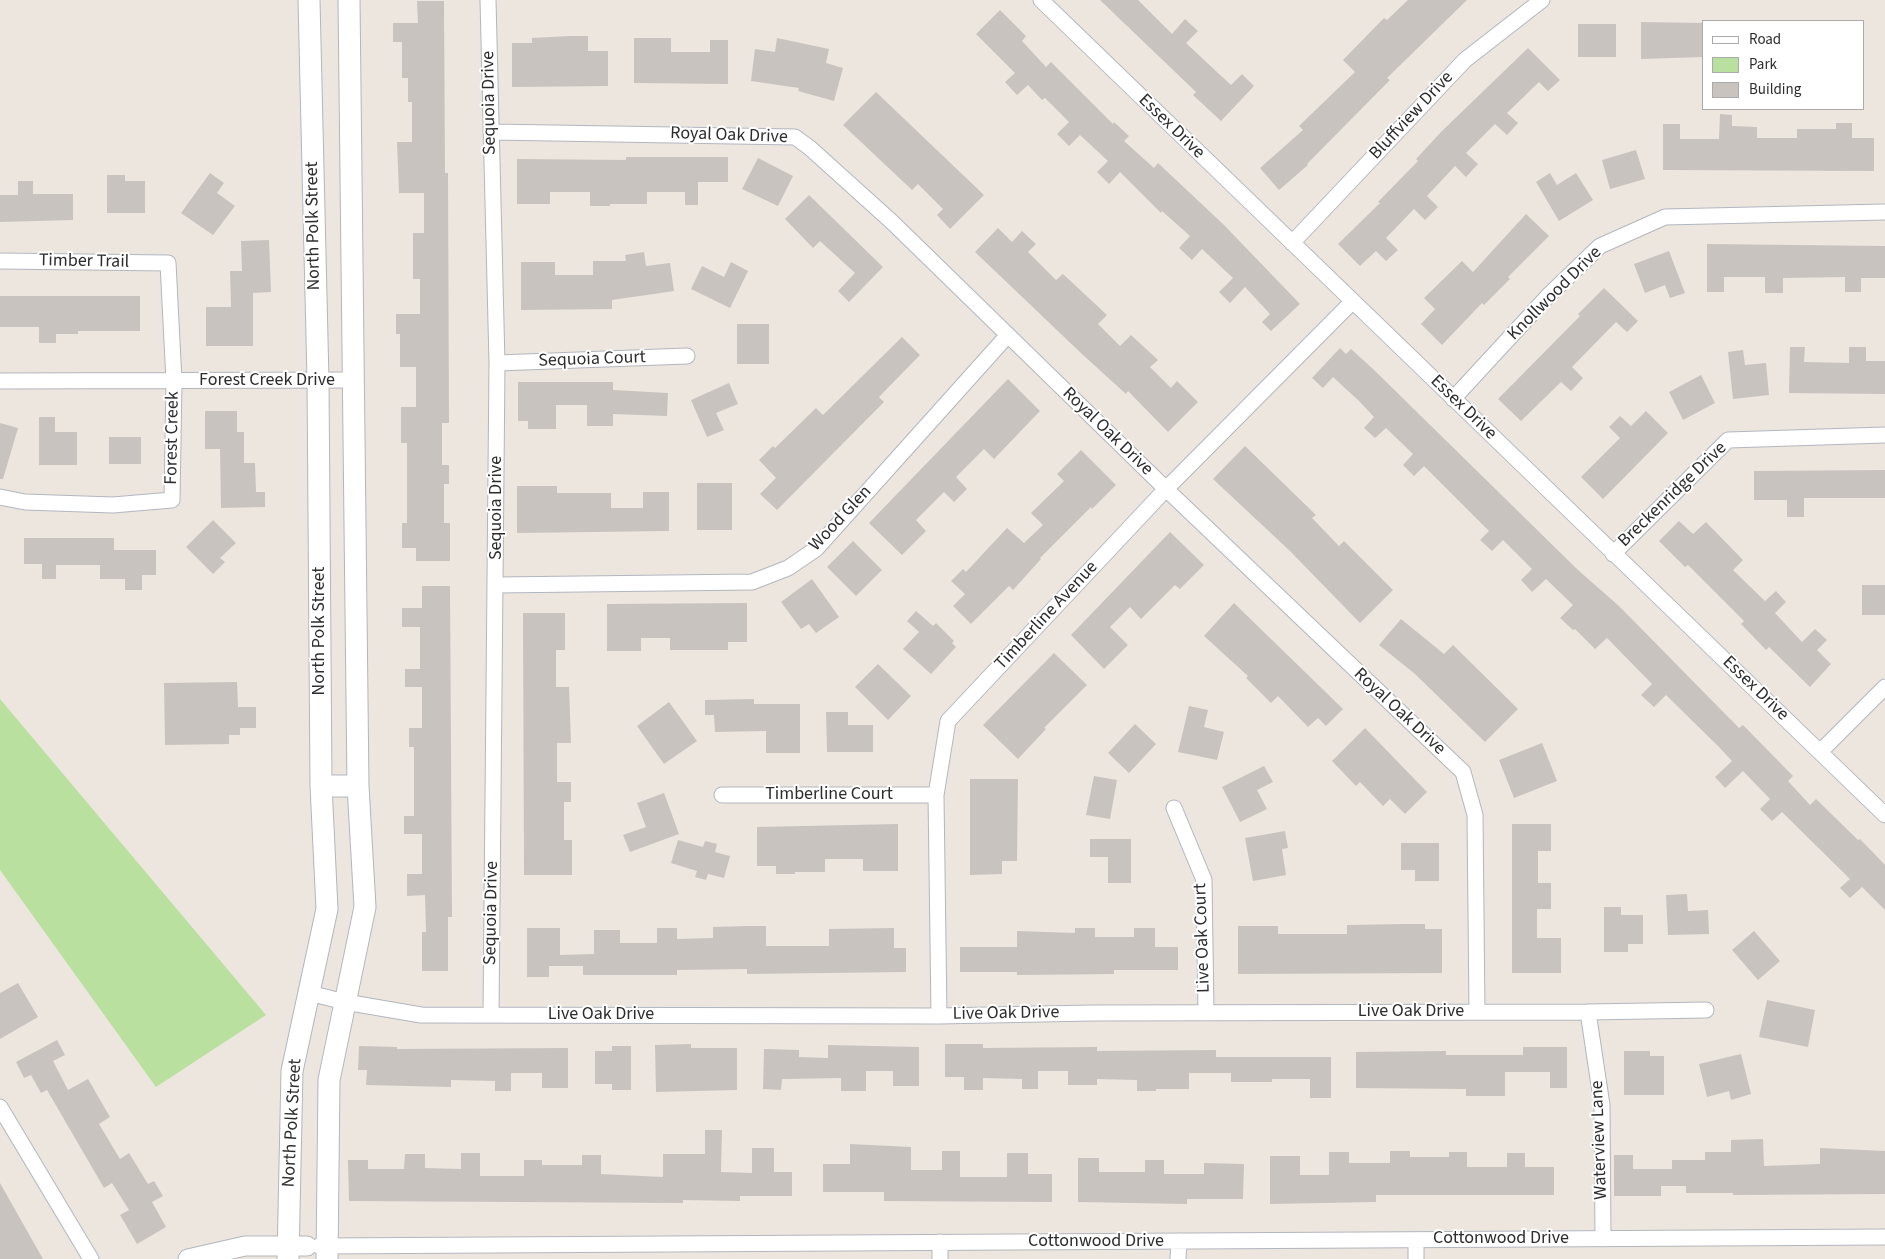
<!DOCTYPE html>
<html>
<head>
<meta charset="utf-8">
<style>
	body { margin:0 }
	#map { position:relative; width:1885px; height:1259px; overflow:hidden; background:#ede6df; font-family:"Source Sans 3",sans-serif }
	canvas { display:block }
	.legend { position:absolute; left:1702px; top:20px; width:162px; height:90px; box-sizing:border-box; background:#fff; border:1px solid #ababab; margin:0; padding:6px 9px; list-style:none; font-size:15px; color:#2c2c2c }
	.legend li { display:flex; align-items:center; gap:10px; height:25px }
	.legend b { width:25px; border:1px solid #ababab }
</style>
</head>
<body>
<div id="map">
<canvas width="1885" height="1259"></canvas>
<ul class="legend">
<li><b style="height:6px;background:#fff"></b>Road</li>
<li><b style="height:14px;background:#b9e09e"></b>Park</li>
<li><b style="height:14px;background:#c8c3be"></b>Building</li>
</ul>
</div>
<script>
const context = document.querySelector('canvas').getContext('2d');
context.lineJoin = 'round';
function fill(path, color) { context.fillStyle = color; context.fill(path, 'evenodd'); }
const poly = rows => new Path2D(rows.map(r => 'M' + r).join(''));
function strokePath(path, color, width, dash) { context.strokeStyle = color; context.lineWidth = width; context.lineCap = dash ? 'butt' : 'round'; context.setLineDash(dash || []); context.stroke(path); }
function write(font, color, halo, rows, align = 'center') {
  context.font = font + ' "Source Sans 3",sans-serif'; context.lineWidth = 4; context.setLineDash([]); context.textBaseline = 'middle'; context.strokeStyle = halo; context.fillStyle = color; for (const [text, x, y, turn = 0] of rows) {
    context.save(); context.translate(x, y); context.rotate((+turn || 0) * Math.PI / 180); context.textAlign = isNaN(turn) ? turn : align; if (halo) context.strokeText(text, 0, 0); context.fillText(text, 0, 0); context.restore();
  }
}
const green = poly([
	[0,699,266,1015,156,1087,0,870]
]);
const building = poly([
	[1100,0,1138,0,1172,34,1185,19,1198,31,1186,43,1203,59,1231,85,1242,74,1254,86,1221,121,1193,95,1196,92],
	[1408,0,1467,0,1387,78,1390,80,1307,164,1308,165,1279,190,1260,168,1303,130,1299,126,1355,72,1343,60,1384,18,1387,20],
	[417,1,444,1,445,173,448,173,449,423,442,423,442,465,449,465,449,484,444,484,444,523,450,523,450,561,416,561,416,548,402,548,402,523,407,523,407,443,401,443,401,407,416,407,416,367,400,367,400,334,396,334,396,314,420,314,420,279,413,279,413,233,424,233,424,193,399,193,397,142,412,142,412,102,408,102,408,78,402,78,402,42,393,42,393,23,418,23],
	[1000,10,1026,36,1022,41,1046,67,1051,62,1113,124,1114,122,1129,136,1124,141,1154,168,1158,163,1224,225,1300,304,1271,331,1262,322,1270,314,1245,287,1230,303,1219,292,1233,278,1202,249,1192,260,1179,248,1190,236,1162,211,1161,213,1120,172,1109,184,1097,172,1108,161,1080,135,1069,146,1057,134,1069,122,1045,98,1042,100,1028,85,1017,95,1005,82,1015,73,976,34],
	[1641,22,1704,23,1704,57,1641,59],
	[1578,24,1616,24,1616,57,1578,57],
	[569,36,588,36,588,51,608,51,608,86,512,87,512,43,532,43,532,38],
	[634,38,671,38,671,52,710,52,710,40,728,40,728,84,634,83],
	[777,38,829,49,826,63,843,68,834,101,798,91,799,88,751,81,755,49,775,52],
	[1528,48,1560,80,1548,91,1539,82,1507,113,1518,123,1507,135,1495,124,1466,153,1478,164,1466,177,1455,166,1427,196,1438,207,1425,220,1414,209,1386,238,1398,250,1386,261,1376,251,1360,266,1338,244,1380,203,1378,202,1418,161,1416,159,1442,131],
	[876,92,984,195,950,229,937,215,943,209,918,184,912,190,843,125],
	[1720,114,1732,115,1732,126,1757,127,1757,138,1797,138,1797,129,1836,129,1836,123,1852,123,1852,138,1874,138,1874,171,1663,170,1663,124,1680,124,1680,139,1719,139],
	[1636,150,1645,179,1610,189,1602,160],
	[626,157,728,157,728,182,698,182,698,205,685,205,685,192,647,192,647,204,610,204,610,206,590,206,590,192,550,192,550,204,517,204,517,159,626,160],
	[758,158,793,176,778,206,742,189],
	[210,173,224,183,217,193,235,206,213,235,181,213],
	[1550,173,1557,185,1576,173,1593,200,1559,221,1536,182],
	[107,175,125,175,125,181,145,181,145,213,107,213],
	[18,181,33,181,33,194,73,194,73,220,0,222,0,195,18,195],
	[809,195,883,267,849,302,838,291,855,273,820,241,813,248,785,219],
	[1526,214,1549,236,1508,277,1510,279,1484,305,1482,303,1442,345,1421,324,1435,309,1424,298,1462,261,1473,272],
	[998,228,1012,242,1022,231,1036,244,1028,252,1056,280,1063,274,1107,315,1098,324,1120,346,1131,335,1158,360,1150,367,1171,388,1177,381,1198,402,1168,432,1128,391,1126,394,1083,355,975,252],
	[269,240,271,292,253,293,253,346,206,346,206,307,231,307,230,271,242,271,241,241],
	[1707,244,1885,246,1885,278,1861,278,1861,292,1845,292,1845,277,1783,278,1783,293,1765,293,1765,277,1724,277,1724,292,1707,292],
	[1669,251,1685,293,1670,298,1665,285,1645,293,1634,264],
	[644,252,646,266,670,263,674,291,612,300,612,309,521,310,521,262,555,262,555,275,593,275,593,261,626,261,625,255],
	[731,262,748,271,730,308,691,289,702,266,724,277],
	[1604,288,1638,321,1627,332,1616,322,1572,367,1583,378,1571,391,1561,382,1521,421,1498,399,1580,316,1578,314],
	[0,296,140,296,140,331,78,331,78,334,56,334,56,343,39,343,39,327,0,327],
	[737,324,769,324,769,364,737,364],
	[902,337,920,355,879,397,884,402,777,510,760,494,776,478,759,460,773,446,775,448,816,408,823,415],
	[1790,347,1805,347,1804,362,1849,363,1849,347,1866,347,1866,361,1885,361,1885,394,1789,393],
	[1340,348,1346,354,1351,349,1372,368,1578,570,1619,606,1739,728,1743,725,1793,776,1788,781,1810,805,1816,799,1858,840,1860,839,1885,865,1885,910,1862,887,1850,898,1840,888,1850,879,1782,812,1772,821,1760,809,1770,799,1743,771,1725,788,1715,777,1732,761,1719,747,1666,695,1654,707,1641,695,1652,684,1607,638,1595,649,1575,629,1573,630,1560,618,1573,605,1546,579,1532,592,1521,580,1532,569,1503,540,1492,551,1480,540,1489,531,1424,466,1414,476,1403,465,1413,454,1386,428,1375,438,1364,428,1374,417,1359,401,1333,377,1323,388,1312,378],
	[1743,350,1745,365,1766,363,1769,395,1733,399,1728,352],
	[1701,375,1715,403,1683,420,1669,392],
	[1008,379,1040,411,994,459,984,449,956,477,967,489,954,502,944,492,916,520,926,531,902,555,869,523],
	[518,382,613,382,613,390,668,393,667,416,613,414,613,426,587,426,587,405,556,405,556,429,528,429,528,421,518,421],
	[729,383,738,404,716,413,724,430,707,437,691,400],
	[205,411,237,411,237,432,244,432,244,463,255,463,256,492,265,492,265,507,221,508,220,449,205,449],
	[1646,411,1668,433,1603,499,1581,477,1620,438,1609,427,1620,416,1631,426],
	[39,417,55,417,55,432,77,432,77,465,39,465],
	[0,423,18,428,3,479,0,479],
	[109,437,141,437,141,464,109,464],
	[1245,446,1316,515,1312,518,1339,546,1344,541,1393,590,1360,623,1290,551,1213,479],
	[1081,450,1116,485,1092,509,1091,507,1040,558,1041,559,1013,590,1009,586,971,624,953,606,965,594,951,581,963,569,966,572,1007,528,1024,543,1043,525,1031,513,1064,481,1057,474],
	[1885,470,1885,498,1804,498,1804,517,1787,517,1787,500,1754,500,1754,471],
	[697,483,732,483,732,530,697,530],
	[517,486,557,486,557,493,611,493,611,508,643,508,643,492,669,492,669,531,517,533],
	[213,520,236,543,220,558,225,562,213,574,186,547],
	[1679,521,1693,534,1706,522,1743,560,1733,570,1765,601,1776,591,1786,602,1775,613,1802,642,1815,629,1827,640,1817,650,1831,664,1810,687,1769,647,1766,650,1741,624,1744,621,1688,565,1685,567,1659,541],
	[1170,532,1204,565,1180,589,1175,585,1141,619,1130,607,1110,627,1128,645,1104,669,1071,635],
	[24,538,114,538,114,550,156,550,156,575,142,575,142,590,125,590,125,579,100,579,100,565,56,565,56,579,42,579,42,564,24,564],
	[853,541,882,570,856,596,827,567],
	[812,579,839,617,816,633,809,624,801,629,781,602],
	[1862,585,1885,585,1885,615,1862,615],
	[422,586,450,586,452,917,448,917,448,971,422,971,422,932,426,932,425,895,407,896,407,874,422,874,422,834,404,834,404,816,414,816,414,747,409,747,409,728,422,728,422,687,405,687,405,669,420,669,420,627,402,627,402,608,422,608],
	[747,603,747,642,728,642,728,650,670,650,670,638,641,638,641,651,607,651,607,604],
	[1234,603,1343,709,1326,726,1318,718,1308,727,1278,696,1271,703,1246,678,1248,676,1204,636],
	[916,611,933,626,936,623,954,641,952,643,956,647,931,674,903,649,919,632,907,621],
	[523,613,565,613,565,650,556,650,556,687,569,687,571,743,557,743,557,782,571,782,571,802,564,802,564,840,572,840,572,875,524,875],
	[1401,619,1444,654,1453,645,1518,709,1485,742,1415,674,1379,645],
	[1054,653,1087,685,1044,728,1046,729,1018,759,983,725],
	[878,664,911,696,888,720,855,687],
	[237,682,238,707,256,707,256,728,240,728,240,735,229,735,229,744,165,745,164,683],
	[754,699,754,704,800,704,800,753,766,753,766,731,715,732,714,715,705,715,705,700],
	[669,702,697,741,664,764,637,726],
	[1189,706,1208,710,1204,727,1224,732,1217,760,1178,752],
	[826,712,848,712,848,725,873,725,873,752,827,752],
	[1135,724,1156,744,1129,773,1108,753],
	[1365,728,1427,792,1405,814,1390,799,1383,806,1360,782,1356,786,1332,761],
	[1542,743,1557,781,1514,798,1499,760],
	[1264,766,1273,782,1257,790,1267,809,1240,822,1222,787],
	[1094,776,1117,780,1110,819,1086,815],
	[970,779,1018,779,1017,861,1002,861,1002,874,970,875],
	[664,793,679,834,630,852,623,835,646,827,637,803],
	[898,824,898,871,863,871,863,859,825,859,825,872,795,872,795,874,776,874,776,866,757,866,757,827],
	[1512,824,1551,824,1551,851,1538,851,1538,883,1551,883,1551,909,1537,909,1537,938,1561,938,1561,973,1512,973],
	[1285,831,1288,848,1282,849,1286,875,1253,881,1245,838],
	[1090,839,1131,839,1131,883,1108,883,1108,857,1090,857],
	[678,840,703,847,705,841,717,844,715,852,730,856,724,878,708,874,706,880,695,877,697,871,671,863],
	[1401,843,1439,843,1439,881,1415,881,1415,870,1401,870],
	[1687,894,1688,911,1708,910,1709,934,1668,935,1666,895],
	[1604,907,1621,907,1621,915,1643,915,1643,944,1628,944,1628,952,1604,952],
	[1405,924,1425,924,1425,929,1442,929,1442,973,1238,974,1238,926,1278,926,1278,934,1347,934,1347,925],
	[747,926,766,926,766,946,829,946,829,929,894,928,894,948,906,948,906,972,747,974,747,969,677,970,677,975,583,975,583,966,549,966,549,977,527,977,527,928,560,928,560,955,594,954,594,930,620,930,620,943,657,943,657,928,677,928,677,939,713,938,713,927],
	[1075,928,1095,928,1095,937,1134,937,1134,928,1155,928,1155,947,1178,947,1178,970,1114,970,1114,974,1017,975,1017,972,960,972,960,947,1017,947,1017,931,1075,933],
	[1754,931,1780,961,1758,980,1732,950],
	[18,983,38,1017,0,1039,0,993],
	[1767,1000,1815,1010,1808,1047,1759,1037],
	[57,1040,65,1055,53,1061,68,1090,88,1079,110,1117,99,1124,120,1159,129,1153,148,1184,154,1181,163,1196,152,1202,166,1227,137,1244,120,1215,129,1210,112,1183,104,1188,47,1090,41,1093,31,1075,24,1078,16,1062],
	[691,1044,691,1048,737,1048,737,1090,656,1092,655,1045],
	[945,1044,983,1044,983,1048,1097,1047,1097,1051,1216,1050,1216,1057,1331,1057,1331,1098,1310,1098,1310,1079,1272,1079,1272,1082,1231,1082,1231,1073,1189,1073,1189,1089,1156,1089,1156,1091,1137,1091,1137,1080,1097,1079,1097,1085,1068,1085,1068,1071,1038,1071,1038,1089,1022,1089,1022,1079,983,1078,983,1090,964,1090,964,1077,945,1077],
	[828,1045,919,1047,919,1086,893,1086,893,1071,866,1071,866,1091,841,1091,841,1078,782,1079,781,1090,763,1089,764,1049,799,1050,799,1057,828,1058],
	[359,1046,397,1047,397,1049,568,1048,568,1088,542,1088,542,1073,511,1073,511,1091,495,1091,495,1081,451,1080,451,1087,366,1085,367,1070,358,1070],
	[612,1046,631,1046,631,1090,612,1090,612,1084,595,1084,595,1051,612,1051],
	[1523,1047,1567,1047,1567,1088,1550,1088,1550,1072,1505,1072,1505,1096,1466,1096,1466,1089,1356,1088,1356,1052,1446,1051,1446,1055,1523,1055],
	[1624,1051,1650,1051,1650,1056,1664,1056,1664,1095,1624,1095],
	[1741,1054,1751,1094,1731,1100,1729,1091,1707,1097,1699,1064],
	[705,1130,722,1130,721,1172,752,1173,752,1148,774,1148,774,1172,792,1172,792,1196,740,1196,740,1201,683,1200,683,1203,349,1201,348,1160,368,1160,368,1169,404,1169,405,1154,425,1154,425,1168,461,1169,461,1153,480,1153,480,1176,524,1176,524,1160,542,1160,542,1165,582,1165,582,1155,601,1155,601,1174,663,1177,663,1154,705,1154],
	[1763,1139,1764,1166,1820,1164,1820,1148,1885,1151,1885,1194,1733,1195,1733,1193,1686,1193,1686,1186,1661,1186,1661,1196,1614,1196,1614,1155,1633,1155,1633,1169,1672,1169,1672,1160,1705,1160,1705,1152,1731,1152,1731,1140],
	[850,1144,911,1147,911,1170,942,1170,942,1151,960,1151,960,1177,1007,1177,1007,1153,1028,1153,1028,1174,1052,1174,1052,1202,884,1201,884,1192,823,1192,823,1164,850,1164],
	[1390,1151,1410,1151,1410,1157,1449,1157,1449,1152,1467,1152,1467,1167,1507,1167,1507,1153,1525,1153,1525,1167,1554,1167,1554,1195,1376,1195,1376,1202,1270,1204,1270,1156,1300,1156,1300,1175,1329,1175,1329,1152,1349,1152,1349,1163,1390,1163],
	[1078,1158,1099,1158,1099,1172,1145,1172,1145,1160,1164,1160,1164,1174,1204,1174,1204,1163,1244,1164,1243,1199,1187,1199,1187,1204,1078,1202],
	[0,1183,43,1259,0,1259]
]);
const minor = poly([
	[488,0,497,363,491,1015],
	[1041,0,1885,815],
	[491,132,795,137,810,148,892,222,1166,489,1463,772,1475,815,1477,1012],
	[1292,243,1465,60,1542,0],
	[0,261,168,263,174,381,172,500,113,505,25,502,0,497],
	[497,363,687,356],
	[0,381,355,380],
	[1453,399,1548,296,1600,246,1665,217,1885,212],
	[1613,554,1728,440,1885,435],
	[496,585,752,582,788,568,816,549,1007,336],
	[1820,752,1885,687],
	[722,795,936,795],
	[1174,808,1204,880,1206,1013],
	[309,993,345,1002,421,1015,939,1016,1093,1013,1588,1012,1706,1010],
	[1588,1012,1602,1105,1603,1239],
	[939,1016,936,795,948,721,1166,489,1353,301],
	[0,1107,91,1259],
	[940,1242,940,1259],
	[319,1246,1885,1237],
	[1178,1259,1179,1241],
	[1416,1259,1416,1240]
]);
const tertiary = poly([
	[188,1259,245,1246,307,1246]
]);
const secondary = poly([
	[321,786,358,786],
	[288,1259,292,1071,327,909,321,786,318,380,309,0],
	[327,1259,329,1080,365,907,358,786,349,0]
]);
const streetNames = [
	["Sequoia Drive",490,103,-91],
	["Bluffview Drive",1412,116,-47],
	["Essex Drive",1171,127,44],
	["Royal Oak Drive",729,136,2],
	["North Polk Street",314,226,-91],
	["Timber Trail",84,262,1],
	["Knollwood Drive",1555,294,-45],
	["Sequoia Court",592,360,-2],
	["Forest Creek Drive",267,381],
	["Essex Drive",1463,408,44],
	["Royal Oak Drive",1107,432,44],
	["Forest Creek",173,438,-89],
	["Breckenridge Drive",1673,495,-44],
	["Sequoia Drive",497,508,-90],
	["Wood Glen",841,519,-47],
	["Timberline Avenue",1047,616,-47],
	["North Polk Street",320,631,-90],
	["Essex Drive",1755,689,44],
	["Royal Oak Drive",1399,712,43],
	["Timberline Court",829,795],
	["Sequoia Drive",492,913,-89],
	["Live Oak Court",1203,938,-92],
	["Live Oak Drive",1411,1012],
	["Live Oak Drive",1006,1014,-1],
	["Live Oak Drive",601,1015],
	["North Polk Street",293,1123,-87],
	["Waterview Lane",1600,1140,-92],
	["Cottonwood Drive",1501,1239],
	["Cottonwood Drive",1096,1242]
];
fill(green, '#b9e09e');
fill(building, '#c8c3be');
strokePath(minor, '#b2b6be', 17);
strokePath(tertiary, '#b2b6be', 21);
strokePath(secondary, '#b2b6be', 23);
strokePath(minor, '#fff', 15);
strokePath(tertiary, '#fff', 19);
strokePath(secondary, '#fff', 21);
write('18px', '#2c2c2c', '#fff', streetNames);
</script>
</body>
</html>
